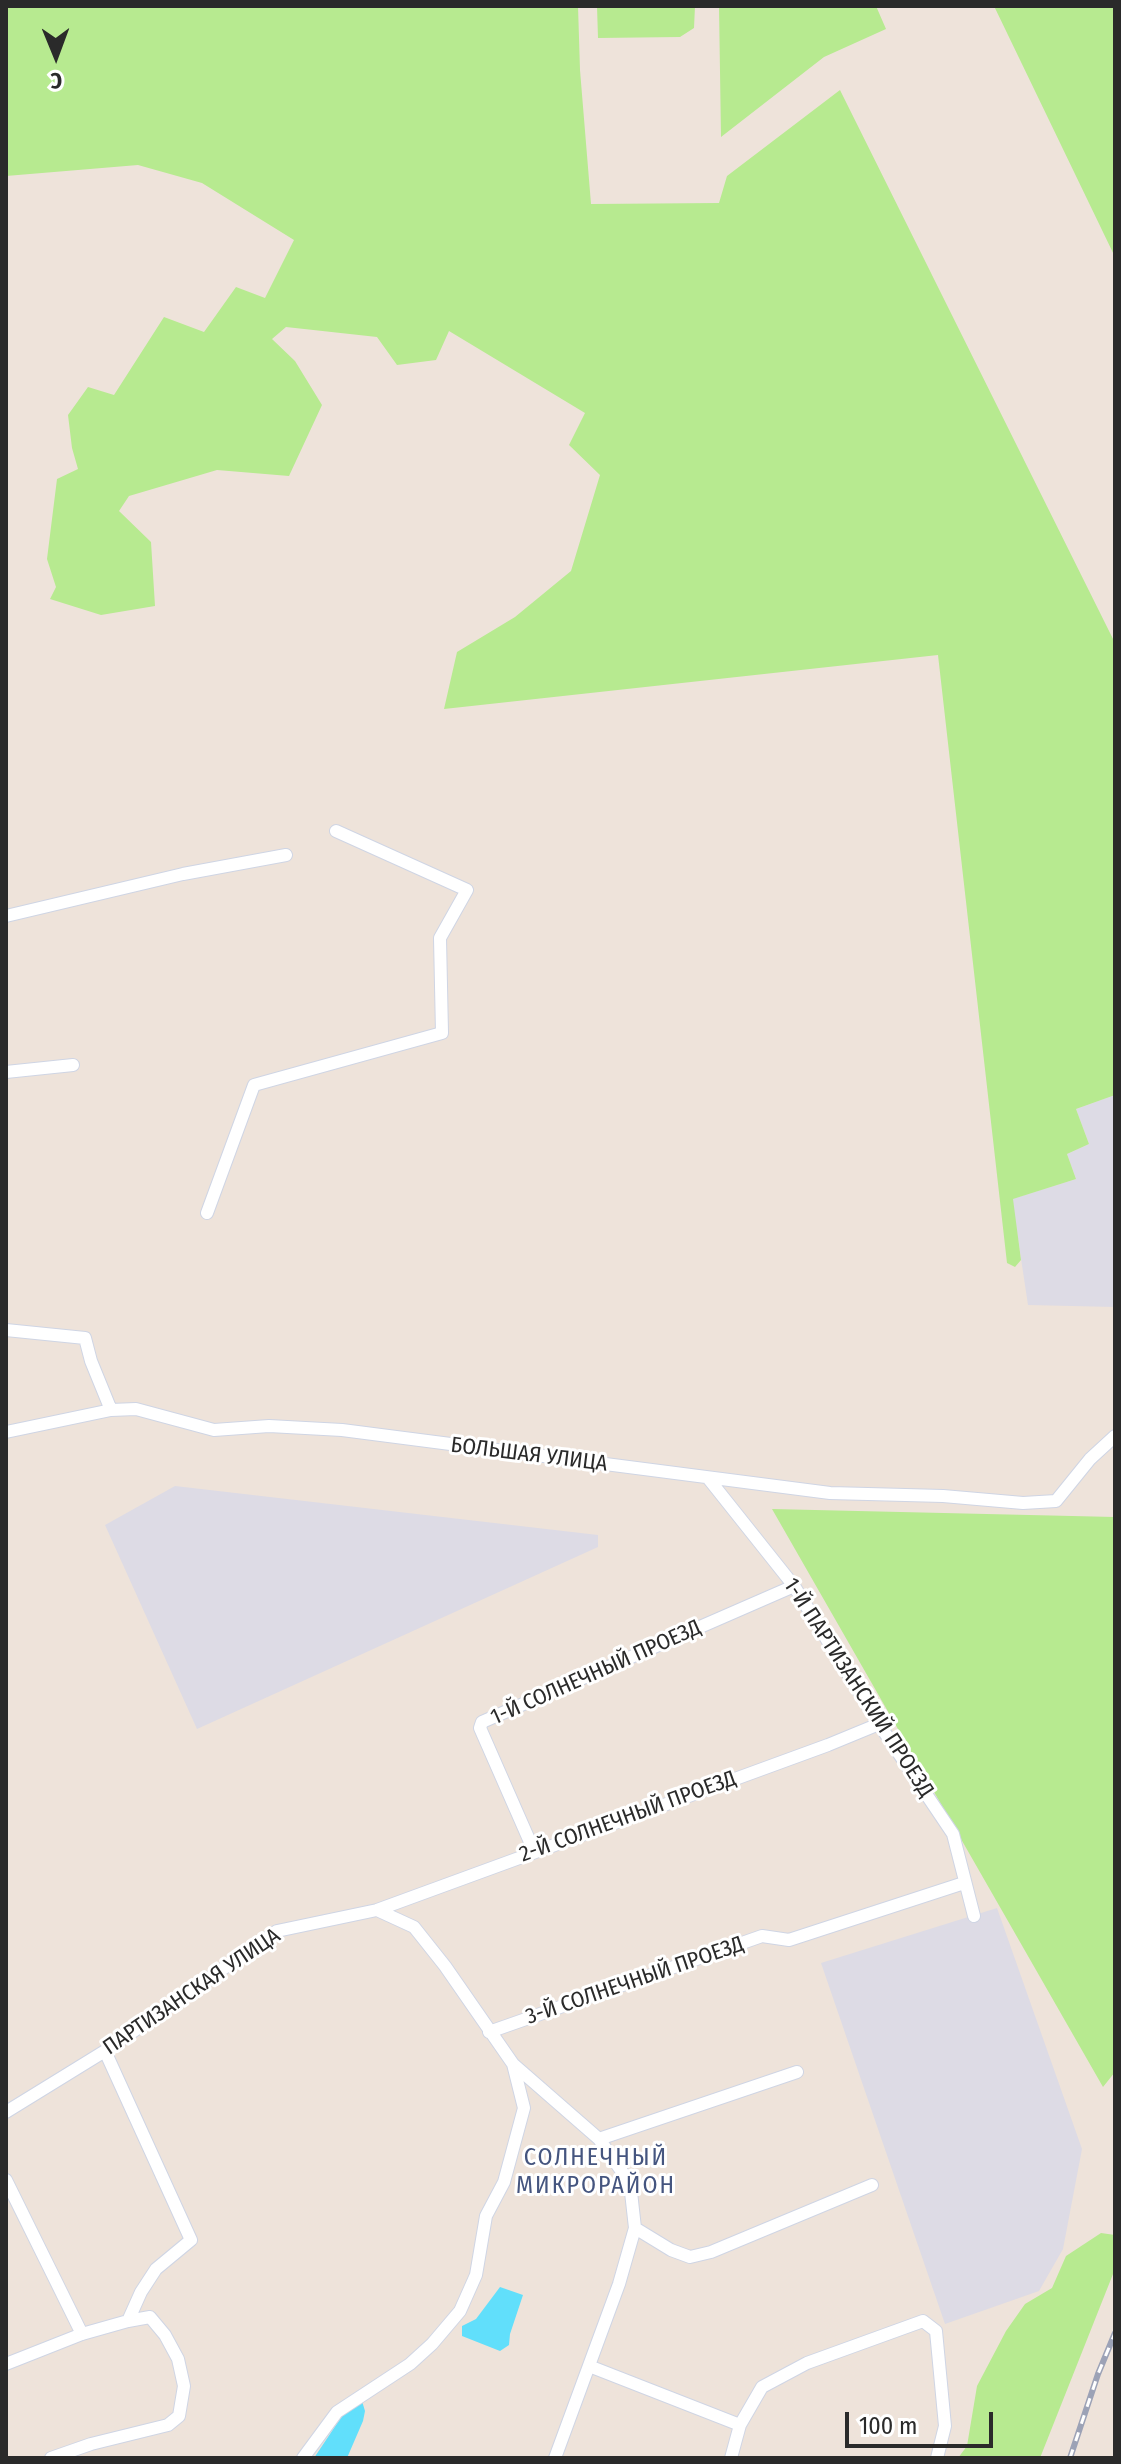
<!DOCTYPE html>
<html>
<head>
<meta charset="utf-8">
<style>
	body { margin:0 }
	#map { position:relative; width:1121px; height:2464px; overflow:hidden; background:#eee3da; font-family:"Fira Sans Condensed",sans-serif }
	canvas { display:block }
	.frame { position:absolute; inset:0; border:8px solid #2a2a2a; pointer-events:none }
	.north { position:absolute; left:16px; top:16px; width:80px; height:80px; -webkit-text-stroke:6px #fff; paint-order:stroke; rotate:179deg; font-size:22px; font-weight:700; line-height:32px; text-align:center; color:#2a2a2a }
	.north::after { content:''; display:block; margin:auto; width:28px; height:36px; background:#2a2a2a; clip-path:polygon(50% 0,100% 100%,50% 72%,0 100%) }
	.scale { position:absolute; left:845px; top:2412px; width:148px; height:36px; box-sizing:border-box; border:4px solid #2a2a2a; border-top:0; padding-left:10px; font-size:24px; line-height:28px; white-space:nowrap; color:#2a2a2a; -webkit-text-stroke:6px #fff; paint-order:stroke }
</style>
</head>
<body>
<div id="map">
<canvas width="1121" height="2464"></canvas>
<div class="frame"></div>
<div class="north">С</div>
<div class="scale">100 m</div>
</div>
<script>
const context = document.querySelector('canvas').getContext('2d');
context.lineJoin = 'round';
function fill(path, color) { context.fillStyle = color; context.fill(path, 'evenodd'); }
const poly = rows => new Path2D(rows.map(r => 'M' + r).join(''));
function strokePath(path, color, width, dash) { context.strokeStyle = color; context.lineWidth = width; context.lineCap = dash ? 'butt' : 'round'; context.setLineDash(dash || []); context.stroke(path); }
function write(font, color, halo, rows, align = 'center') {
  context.font = font + ' "Fira Sans Condensed",sans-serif'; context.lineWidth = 6; context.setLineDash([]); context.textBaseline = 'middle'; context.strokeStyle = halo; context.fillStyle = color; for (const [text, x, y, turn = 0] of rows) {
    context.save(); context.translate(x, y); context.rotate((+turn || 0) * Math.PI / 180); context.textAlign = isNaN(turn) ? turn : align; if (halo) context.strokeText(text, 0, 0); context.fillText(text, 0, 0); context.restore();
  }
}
const industrial = poly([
	[1115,1095,1115,1307,1028,1305,1012,1199,1076,1179,1067,1154,1089,1144,1076,1109],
	[175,1486,598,1535,598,1547,197,1729,105,1525],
	[997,1908,1082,2149,1063,2249,1039,2291,945,2324,821,1963]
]);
const green = poly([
	[6,6,578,6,580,70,591,204,719,203,727,176,840,90,1115,643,1115,1095,1076,1109,1089,1144,1067,1154,1076,1179,1013,1199,1021,1260,1015,1267,1007,1263,938,655,444,709,457,652,515,617,571,571,600,475,569,445,585,413,449,331,436,360,397,365,377,337,286,327,272,339,295,361,322,405,289,476,217,470,129,496,119,511,151,542,155,606,101,615,50,599,56,587,47,559,57,479,78,469,72,448,68,415,88,387,114,395,164,317,204,332,236,287,265,298,294,240,202,183,138,165,6,176],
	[597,6,695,6,694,28,680,37,598,38],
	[719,6,876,6,886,29,824,57,721,137],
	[994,6,1115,6,1115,257],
	[772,1509,1115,1517,1115,2072,1103,2087],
	[1101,2233,1115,2235,1115,2269,1040,2458,958,2458,967,2446,977,2386,1006,2331,1025,2304,1052,2288,1066,2256]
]);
const water = poly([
	[500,2287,523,2295,510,2334,509,2345,500,2351,462,2336,462,2326,476,2319],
	[362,2401,365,2411,363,2421,347,2458,314,2458,348,2407]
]);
const street = poly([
	[6,916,183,874,286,855],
	[6,1072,73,1065],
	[207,1213,254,1085,442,1033,440,938,467,890,336,831],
	[6,1330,85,1338,91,1361,111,1410],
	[6,1432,111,1410,136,1409,214,1430,269,1426,342,1430,830,1493,943,1496,1023,1503,1056,1501,1090,1459,1115,1436],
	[708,1478,794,1586,879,1724,953,1834,974,1916],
	[534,1851,480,1728,482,1722,794,1586],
	[377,1910,828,1745,879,1724],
	[489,2032,762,1936,789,1940,964,1883],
	[105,2051,191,2240,156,2269,141,2292,128,2321],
	[513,2064,599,2139,630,2183,635,2228,619,2284,555,2458],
	[6,2112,105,2051,277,1931,377,1910,414,1927,445,1966,513,2064,524,2108,504,2182,486,2216,476,2275,460,2311,432,2344,410,2364,337,2412,303,2458],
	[599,2139,797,2072],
	[6,2180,82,2334],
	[635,2228,671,2250,690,2257,711,2252,872,2185],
	[6,2364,82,2334,128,2321,150,2317,165,2335,178,2359,184,2386,179,2416,168,2425,91,2444,51,2458],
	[589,2366,740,2425],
	[731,2458,740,2425,762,2387,807,2363,923,2321,936,2331,945,2426,937,2458]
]);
const rail = poly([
	[1070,2458,1098,2374,1115,2333]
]);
const streetNames = [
	["БОЛЬШАЯ УЛИЦА",529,1455,7],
	["1-Й СОЛНЕЧНЫЙ ПРОЕЗД",596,1673,-24],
	["1-Й ПАРТИЗАНСКИЙ ПРОЕЗД",858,1688,57],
	["2-Й СОЛНЕЧНЫЙ ПРОЕЗД",628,1817,-20],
	["3-Й СОЛНЕЧНЫЙ ПРОЕЗД",635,1981,-19],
	["ПАРТИЗАНСКАЯ УЛИЦА",192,1992,-34]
];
const neighbourhoodNames = [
	["СОЛНЕЧНЫЙ",596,2158],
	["МИКРОРАЙОН",596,2186]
];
fill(industrial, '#dddbe5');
fill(green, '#b7ea90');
fill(water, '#61dffb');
strokePath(street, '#cfd5e4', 14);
strokePath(street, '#fff', 12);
strokePath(rail, '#9ca2b6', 6);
strokePath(rail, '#fff', 3, [9]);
write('22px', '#2a2a2a', '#fff', streetNames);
context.letterSpacing = '2px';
write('24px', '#45557f', '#fff', neighbourhoodNames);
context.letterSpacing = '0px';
</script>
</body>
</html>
